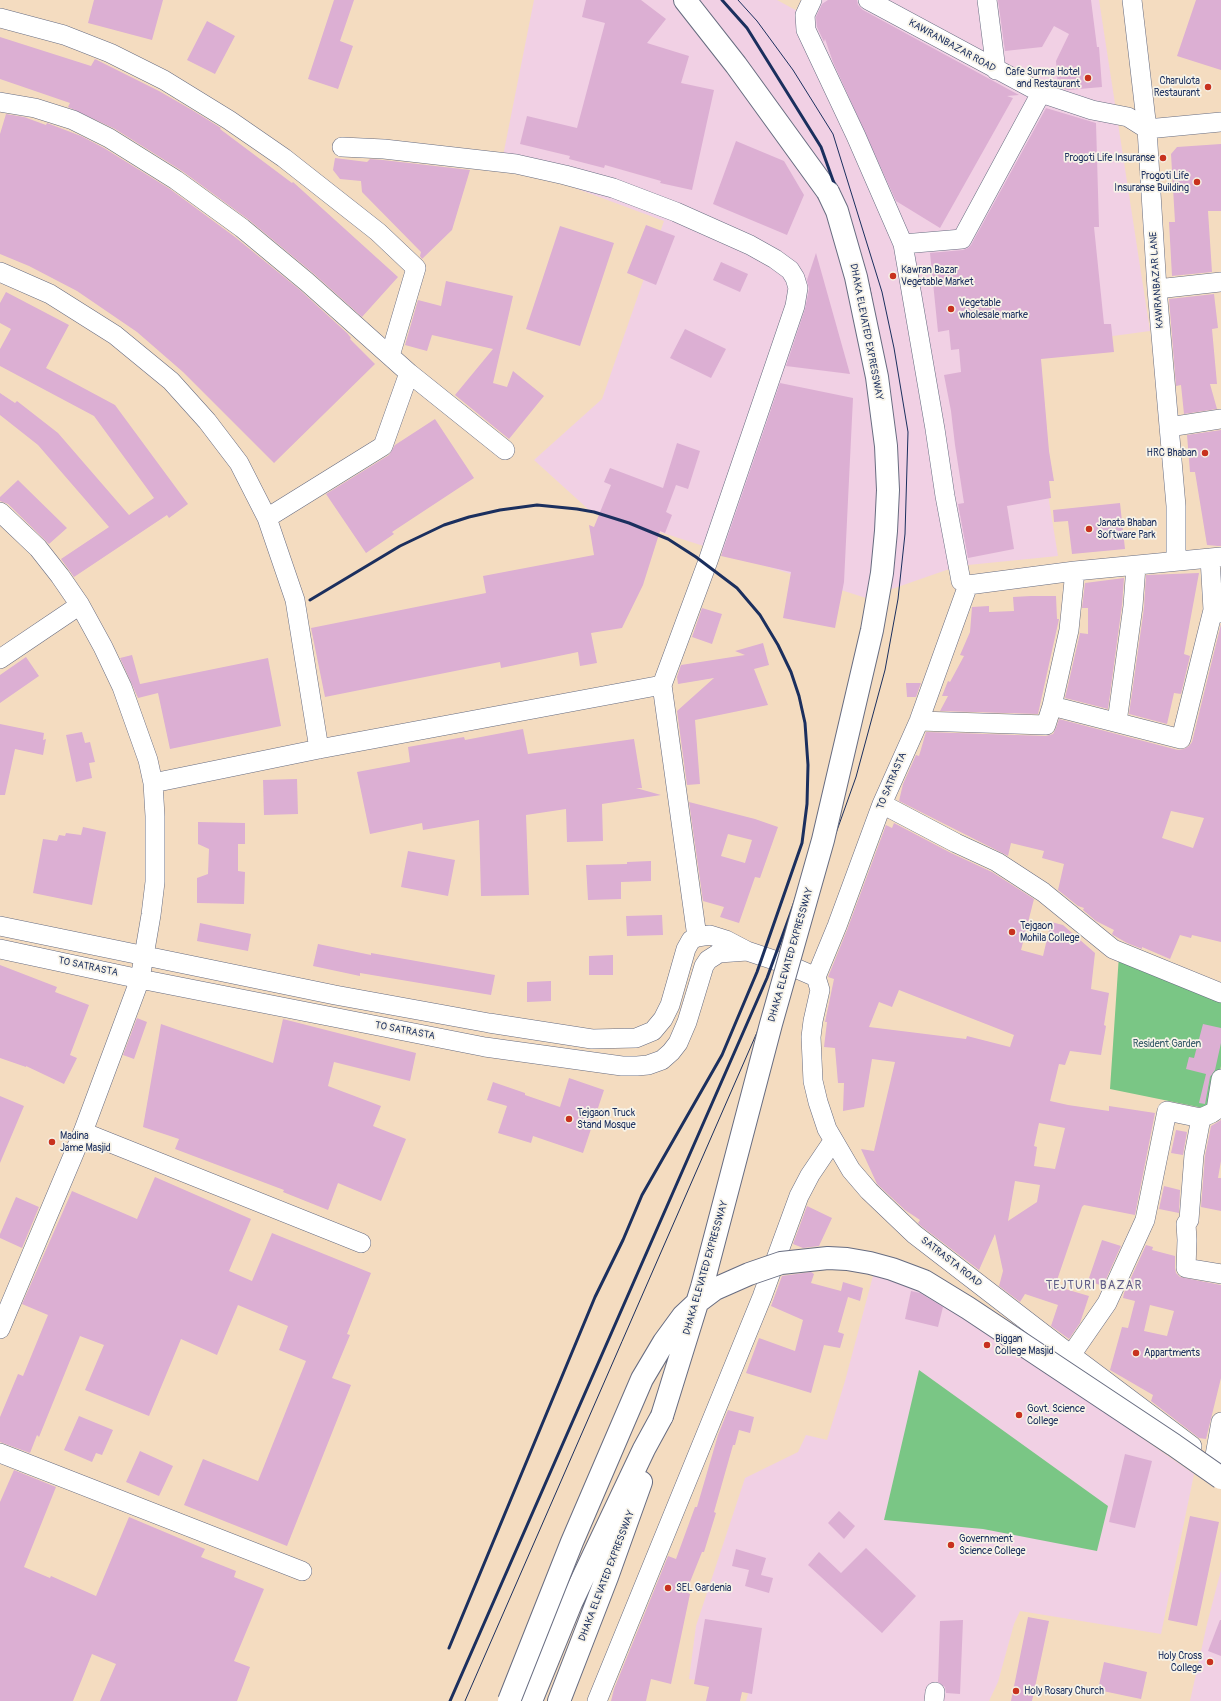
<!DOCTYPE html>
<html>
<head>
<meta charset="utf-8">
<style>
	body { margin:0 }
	canvas { display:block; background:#f4dcc0 }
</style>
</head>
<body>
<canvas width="1221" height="1701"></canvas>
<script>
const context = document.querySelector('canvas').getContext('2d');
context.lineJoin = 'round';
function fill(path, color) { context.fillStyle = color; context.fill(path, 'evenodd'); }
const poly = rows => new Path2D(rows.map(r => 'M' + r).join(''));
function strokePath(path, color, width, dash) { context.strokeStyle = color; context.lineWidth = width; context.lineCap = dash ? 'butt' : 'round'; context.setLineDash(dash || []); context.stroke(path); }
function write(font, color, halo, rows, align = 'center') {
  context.font = font + ' Pangolin,sans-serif'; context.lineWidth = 3.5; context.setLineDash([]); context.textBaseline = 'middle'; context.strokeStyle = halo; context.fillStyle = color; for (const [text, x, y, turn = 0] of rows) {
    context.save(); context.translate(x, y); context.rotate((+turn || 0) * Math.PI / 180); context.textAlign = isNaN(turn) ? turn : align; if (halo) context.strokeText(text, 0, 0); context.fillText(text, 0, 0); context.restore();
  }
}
const built = poly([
	[534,0,777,0,801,13,820,0,1099,0,1150,331,1024,348,1058,556,958,566,866,598,588,509,534,460,602,399,664,221,502,161],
	[874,1272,920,1285,1194,1474,1161,1634,1020,1611,1014,1624,998,1682,989,1701,746,1701,750,1687,689,1679,696,1626,745,1478,798,1452,806,1435,827,1440,845,1381],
	[1221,1570,1221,1701,1190,1701,1207,1624]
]);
const green = poly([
	[1119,955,1221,1001,1221,1066,1213,1110,1110,1089],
	[919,1370,1108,1506,1097,1551,983,1529,884,1520]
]);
const building = poly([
	[94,0,163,0,152,40,88,23],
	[334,0,354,0,340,41,353,46,338,89,308,79],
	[586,0,641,0,666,19,647,43,689,56,681,83,714,90,692,190,660,183,661,181,605,165,604,168,569,159,570,156,520,144,527,116,577,128,605,23,582,17],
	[828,0,857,0,858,5,863,10,1019,95,1007,96,1013,98,940,228,896,201,833,62,825,39,824,42,817,27,816,17,822,4],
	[998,0,1091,0,1097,47,1099,47,1102,87,1068,90,1058,87,1056,61,1069,34,1054,26,1042,47,1005,51],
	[1196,0,1221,0,1221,70,1177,56],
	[207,21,235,36,215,74,187,60],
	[0,37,91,66,95,59,159,91,192,110,221,128,220,129,292,183,293,182,398,277,362,317,314,274,249,220,182,171,115,129,68,107,70,103,0,79],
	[1046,108,1096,123,1099,227,1094,227,1104,324,1111,324,1114,352,1041,359,1049,451,1054,481,1049,481,1051,498,1007,506,1014,549,968,558,958,504,964,503,955,445,951,411,944,375,961,372,959,349,951,350,949,330,938,332,930,253,963,250,968,248,971,245],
	[6,114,24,117,46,125,47,123,81,136,104,148,170,189,235,237,300,290,347,333,351,338,350,339,375,364,274,463,183,372,137,332,77,291,29,266,0,254,0,134],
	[736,141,784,161,804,195,787,235,713,204],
	[1221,144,1221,211,1208,211,1212,272,1172,276,1169,222,1175,222,1171,154,1177,147],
	[335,158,367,162,370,159,383,160,470,170,452,230,422,259,420,256,421,252,362,192,361,181,340,179,333,170],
	[646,225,675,236,656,285,627,273],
	[560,226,614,243,580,346,526,329],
	[816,253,850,374,786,366,805,309,809,289,807,280],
	[721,262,748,274,740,292,713,280],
	[446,281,513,296,493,383,507,387,513,371,544,396,509,439,455,395,493,349,432,335,427,351,405,345,418,300,441,306],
	[6,292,69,325,46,368,115,405,188,504,169,518,167,515,74,577,61,559,109,527,38,445,0,415,0,393,15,403,17,401,58,433,129,515,154,498,94,416,0,366,0,349,11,329,0,323,0,303],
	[1214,294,1218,328,1212,329,1217,384,1210,384,1217,409,1184,414,1181,385,1176,386,1169,299],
	[685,329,726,349,711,378,670,358],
	[780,383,853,398,844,582,835,628,783,618,791,572,721,556],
	[435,419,474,478,392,532,394,534,366,553,326,494,389,455,395,445],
	[1221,430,1221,546,1218,546,1207,545,1195,472,1190,472,1187,435],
	[677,443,700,451,688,489,676,485,666,512,672,515,665,533,660,531,643,585,622,628,591,633,597,663,580,666,578,652,501,668,500,662,325,697,311,628,486,593,483,576,594,555,589,525,594,527,611,485,604,482,610,468,663,488],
	[18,480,67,528,49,544,8,504,0,501,0,497],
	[1120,503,1125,549,1072,554,1068,521,1054,522,1053,510],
	[1199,573,1184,654,1190,656,1181,694,1174,693,1167,724,1129,714,1144,608,1146,575],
	[1124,578,1122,605,1108,709,1065,698,1080,633,1088,634,1088,608,1082,608,1085,583],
	[1031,596,1056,596,1057,619,1059,619,1038,714,940,711,948,696,942,696,948,681,950,682,964,656,960,655,970,632,972,607,989,606,989,612,1014,611,1013,597],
	[702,608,722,614,712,644,692,637],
	[1221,624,1221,942,1192,935,1191,938,1180,935,1170,959,1142,947,1142,949,1127,943,1113,935,1112,934,1114,930,1096,921,1083,910,1084,908,1078,906,1058,890,1064,864,1042,858,1044,851,1011,843,1008,856,899,801,903,784,916,755,919,756,926,732,1046,736,1053,734,1056,728,1059,719,1178,750,1184,749,1189,746,1192,742],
	[1171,811,1204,818,1193,848,1162,838],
	[763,643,769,665,754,669,768,705,695,720,700,784,687,785,677,711,714,678,678,684,677,677,681,665,745,655,735,651],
	[132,655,140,684,268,658,281,726,170,749,158,693,138,698,120,658],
	[26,657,39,676,0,703,0,675],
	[906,683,921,683,916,697,907,697],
	[0,724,44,733,43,740,46,739,43,755,15,749,5,795,0,795],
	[523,729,528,754,634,739,642,788,636,788,661,795,602,804,603,841,567,842,566,809,526,815,529,895,481,896,479,820,423,830,422,823,370,834,357,772,410,762,408,747,464,737,465,740],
	[82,732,85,743,90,742,95,762,89,763,92,778,76,782,66,735],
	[297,779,298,814,264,815,263,780],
	[689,802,755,819,778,827,760,878,755,877,739,923,720,917,724,907,703,901],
	[728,834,752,840,745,863,721,856],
	[198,822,245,823,245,844,238,844,238,871,245,872,244,904,197,903,197,878,208,874,209,849,198,844],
	[894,823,951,853,992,872,1034,899,1021,950,1043,956,1051,922,1063,925,1095,953,1091,989,1109,993,1104,1025,1106,1026,1101,1055,1070,1051,1065,1065,1059,1064,1050,1101,1068,1105,1109,1111,1109,1106,1155,1113,1135,1215,1084,1205,1082,1207,1055,1286,1089,1296,1080,1323,1069,1339,1051,1326,1058,1305,1025,1294,1020,1302,999,1286,1003,1271,995,1234,979,1270,921,1226,918,1223,920,1220,905,1210,877,1184,861,1149,874,1151,895,1062,872,1059,864,1107,843,1111,844,1083,838,1083,835,1048,824,1047,827,1022,825,1022,834,979,828,977,847,930,886,825,892,828],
	[899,990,1014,1035,1010,1047,967,1036,966,1039,869,1027,879,1002,892,1007],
	[1039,1123,1065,1128,1055,1169,1034,1166,1037,1147,1034,1146],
	[1015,1181,1040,1185,1037,1202,1008,1221],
	[83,827,106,832,92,905,33,893,43,839,57,841,59,835,65,836,66,833,81,835],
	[408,851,455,860,448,896,401,887],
	[651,861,651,881,621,882,621,899,588,900,586,865,627,864,627,862],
	[662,915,663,935,627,936,626,916],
	[200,923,251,934,248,951,197,941],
	[318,944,371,955,371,953,495,975,491,995,360,973,360,976,313,966],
	[613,955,613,975,589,975,589,956],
	[0,965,57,987,55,992,89,1005,70,1055,77,1058,64,1084,26,1066,26,1067,0,1058],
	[551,981,551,1001,527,1002,527,982],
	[137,1018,147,1022,134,1059,123,1055],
	[283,1019,416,1053,410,1081,334,1062,328,1086,381,1106,373,1126,406,1139,381,1201,338,1183,328,1210,283,1192,284,1190,175,1149,179,1139,143,1127,161,1024,273,1063],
	[1203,1024,1221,1028,1221,1043,1215,1070,1210,1077,1205,1104,1199,1103,1206,1074,1186,1069,1189,1057,1194,1058],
	[569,1078,604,1090,583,1153,533,1136,531,1143,498,1133,507,1106,487,1100,493,1082,525,1093,525,1095,560,1107],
	[0,1096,24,1106,0,1163],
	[1221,1120,1221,1161,1218,1178,1221,1178,1221,1211,1201,1207,1205,1156,1211,1126],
	[1176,1130,1187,1132,1183,1155,1171,1153],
	[155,1177,251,1219,229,1271,252,1281,272,1233,371,1273,347,1334,350,1335,332,1378,351,1385,287,1546,184,1505,203,1459,258,1481,306,1361,279,1350,288,1326,238,1305,217,1355,181,1339,149,1416,85,1390,104,1345,80,1336,39,1437,37,1435,30,1453,0,1442,0,1417,18,1374,23,1376,48,1315,22,1304,72,1191,137,1219],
	[1164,1186,1180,1190,1179,1213,1159,1209],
	[16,1197,39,1207,22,1248,0,1238,0,1234],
	[807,1206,832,1218,819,1246,803,1248,793,1244],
	[1102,1240,1121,1246,1103,1286,1088,1281],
	[1146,1245,1153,1247,1152,1250,1175,1256,1175,1268,1176,1273,1180,1277,1221,1285,1221,1378,1206,1439,1199,1438,1151,1401,1153,1395,1110,1370,1122,1327,1128,1328,1135,1301,1123,1298,1124,1293],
	[1150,1305,1174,1311,1167,1336,1144,1331],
	[811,1272,814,1274,811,1283,841,1291,843,1282,863,1288,860,1301,848,1297,838,1332,844,1334,840,1348,824,1345,811,1393,746,1373,759,1338,795,1351,803,1320,771,1306,782,1276],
	[911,1291,920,1293,943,1307,938,1327,905,1319],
	[728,1410,754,1417,750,1433,739,1430,735,1445,733,1445,714,1512,716,1513,704,1552,702,1552,686,1592,690,1594,671,1684,651,1679,646,1701,611,1701,614,1689,668,1556,676,1559,695,1507,697,1507,718,1435],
	[79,1416,113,1430,102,1455,96,1453,92,1462,64,1450],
	[140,1451,173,1466,159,1496,126,1482],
	[1125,1454,1152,1461,1135,1528,1109,1522],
	[14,1470,56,1487,24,1567,50,1578,51,1576,96,1596,129,1517,205,1549,201,1557,236,1571,234,1577,264,1589,234,1661,250,1667,237,1701,100,1701,116,1664,92,1654,73,1701,0,1701,0,1502],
	[839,1511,855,1526,844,1539,828,1523],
	[1190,1516,1219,1522,1197,1626,1168,1620],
	[866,1548,916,1596,882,1633,808,1565,819,1552,841,1573],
	[736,1549,766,1558,761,1575,773,1578,769,1593,745,1586,749,1570,732,1566],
	[1028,1617,1049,1621,1032,1701,1011,1701],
	[705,1619,762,1628,752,1694,742,1692,740,1701,706,1701,709,1687,694,1684],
	[963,1620,960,1694,946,1693,945,1687,938,1682,940,1621],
	[1220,1620,1221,1620,1221,1656,1208,1651],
	[1104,1662,1147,1672,1141,1699,1098,1690]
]);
const minor = poly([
	[812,0,805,15,806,30,856,136,903,244,935,429,945,496,961,581,968,585,1075,571,1221,557],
	[868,0,1041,93,1092,110,1128,117,1147,129,1221,122],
	[987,0,996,70],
	[1132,0,1147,129,1157,289,1176,506,1176,561],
	[0,18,64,35,110,53,164,80,229,120,284,158,378,232,416,268,390,356],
	[0,102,35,108,73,120,109,138,176,180,242,228,307,282,409,373,505,450],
	[342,147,384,149,516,164,565,175,613,188,676,212,750,245,775,259,790,270,795,278,798,288,795,306,708,561,662,685,697,937],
	[903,244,962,239,1041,93],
	[0,272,50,294,115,335,171,381,207,421,239,463,267,518,383,446,409,373],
	[1157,289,1221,282],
	[1169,427,1221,419],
	[0,512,38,548,60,576,80,605,103,647,122,687,148,760,153,783,155,816,155,882,151,915,140,979,83,1132,0,1329],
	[267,518,295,600,319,749],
	[1210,558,1213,610,1221,613],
	[0,659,80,605],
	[1052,706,1181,739,1213,610],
	[919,721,1046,725,1052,706,1069,630,1075,571],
	[1117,722,1133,606,1136,566],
	[153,783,319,749,662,685],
	[882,804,956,843,997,862,1043,892,1113,949,1221,993],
	[0,926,335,995,489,1023,592,1039,636,1038,653,1031,663,1019,670,1005,686,949,691,940,697,937,710,935,726,940,747,951,786,964,816,977],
	[0,949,140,979,485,1047,622,1066,637,1066,648,1065,662,1060,671,1052,678,1043,687,1022,704,966,708,960,719,953,747,951],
	[816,977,820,990,813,1021,811,1037,813,1081,818,1102,827,1129,851,1170,869,1191,914,1234,1071,1355,1192,1446],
	[816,977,837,926,882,804,919,721,968,585],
	[1201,1118,1194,1155,1189,1220,1186,1224,1187,1240,1186,1268,1221,1274],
	[83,1132,361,1243],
	[1071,1355,1107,1303,1145,1220,1167,1111,1201,1118,1212,1113,1216,1110,1221,1079],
	[0,1453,302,1571],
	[1214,1461,1221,1422],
	[597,1701,762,1297,799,1196,810,1175,833,1141],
	[934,1701,935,1692]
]);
const highway = poly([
	[685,0,736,65,828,192],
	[531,1701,571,1603,644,1449,662,1416],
	[559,1701,607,1577,641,1482]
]);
const tram = poly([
	[465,1701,779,982,825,864,856,777,885,670,898,599,905,534,908,432,894,348,882,292,833,134,793,70,757,21,738,0]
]);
const rail = poly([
	[310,600,400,546,444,525,469,517,500,510,537,505,577,509,594,512,629,523,668,539,696,557,737,588,760,615,778,645,791,672,799,696,805,723,808,765,807,804,802,843,757,972,722,1055,642,1195,623,1240,595,1297,449,1648],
	[450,1701,767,978,842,773,871,667,886,600,894,533,894,434,869,289,859,253,821,147,747,28,722,0]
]);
const highwayBridge = poly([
	[662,1416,702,1287,771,1024,823,840,872,630,882,573,886,531,888,490,886,446,877,377,856,277,837,211,828,192],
	[509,1701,572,1542,642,1379,664,1342,683,1316,699,1301,715,1289,749,1274,781,1263,828,1258,847,1259,870,1263,892,1269,924,1281,968,1308,1174,1445,1221,1478]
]);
const markers = [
	[1088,78,4,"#c8321e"],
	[1208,87,4,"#c8321e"],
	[1163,158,4,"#c8321e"],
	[1197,182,4,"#c8321e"],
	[893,276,4,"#c8321e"],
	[951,309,4,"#c8321e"],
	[1205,453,4,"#c8321e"],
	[1089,529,4,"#c8321e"],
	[1012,932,4,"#c8321e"],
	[569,1119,4,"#c8321e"],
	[52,1142,4,"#c8321e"],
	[987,1345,4,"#c8321e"],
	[1136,1353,4,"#c8321e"],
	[1019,1415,4,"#c8321e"],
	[951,1545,4,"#c8321e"],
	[668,1588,4,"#c8321e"],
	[1210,1662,4,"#c8321e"],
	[1016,1691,4,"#c8321e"]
];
const streetNames = [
	["KAWRANBAZAR ROAD",952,46,29],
	["KAWRANBAZAR LANE",1157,280,-94],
	["DHAKA ELEVATED EXPRESSWAY",866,332,79],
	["TO SATRASTA",892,781,-67],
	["DHAKA ELEVATED EXPRESSWAY",791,955,-74],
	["TO SATRASTA",88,967,12],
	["TO SATRASTA",405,1031,11],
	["SATRASTA ROAD",951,1262,38],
	["DHAKA ELEVATED EXPRESSWAY",706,1268,-74],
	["DHAKA ELEVATED EXPRESSWAY",607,1576,-69]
];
const poiNames = [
	["Cafe Surma Hotel",1080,72,"right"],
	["and Restaurant",1080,84,"right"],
	["Charulota",1200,81,"right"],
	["Restaurant",1200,93,"right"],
	["Progoti Life Insuranse",1155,158,"right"],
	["Progoti Life",1189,176,"right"],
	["Insuranse Building",1189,188,"right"],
	["Kawran Bazar",901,270],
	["Vegetable Market",901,282],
	["Vegetable",959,303],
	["wholesale marke",959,315],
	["HRC Bhaban",1197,453,"right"],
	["Janata Bhaban",1097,523],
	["Software Park",1097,535],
	["Tejgaon",1020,926],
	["Mohila College",1020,938],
	["Tejgaon Truck",577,1113],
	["Stand Mosque",577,1125],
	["Madina",60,1136],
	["Jame Masjid",60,1148],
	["Biggan",995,1339],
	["College Masjid",995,1351],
	["Appartments",1144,1353],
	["Govt. Science",1027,1409],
	["College",1027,1421],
	["Government",959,1539],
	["Science College",959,1551],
	["SEL Gardenia",676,1588],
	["Holy Cross",1202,1656,"right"],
	["College",1202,1668,"right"],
	["Holy Rosary Church",1024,1691]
];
const parkNames = [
	["Resident Garden",1167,1044]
];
const quarterNames = [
	["TEJTURI BAZAR",1094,1286]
];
fill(built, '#f1d0e4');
fill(green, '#7ac685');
fill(building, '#dcafd3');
strokePath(minor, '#676c80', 20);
strokePath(highway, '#676c80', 24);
strokePath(minor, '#fff', 19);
strokePath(highway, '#fff', 22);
strokePath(tram, '#1b2f5e', 1);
strokePath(rail, '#1b2f5e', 3);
strokePath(highwayBridge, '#676c80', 24, []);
strokePath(highwayBridge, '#fff', 22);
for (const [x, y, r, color] of markers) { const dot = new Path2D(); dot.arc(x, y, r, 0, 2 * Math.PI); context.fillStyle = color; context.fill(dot); strokePath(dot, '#f7f3e8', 1.5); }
write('10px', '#1b2f5e', '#f7f3e8', streetNames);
write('10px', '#1b2f5e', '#f7f3e8', poiNames, 'left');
write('10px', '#385c6a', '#f7f3e8', parkNames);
context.letterSpacing = '1px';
write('12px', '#5f5c87', '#f7f3e8', quarterNames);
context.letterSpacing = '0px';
</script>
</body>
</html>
